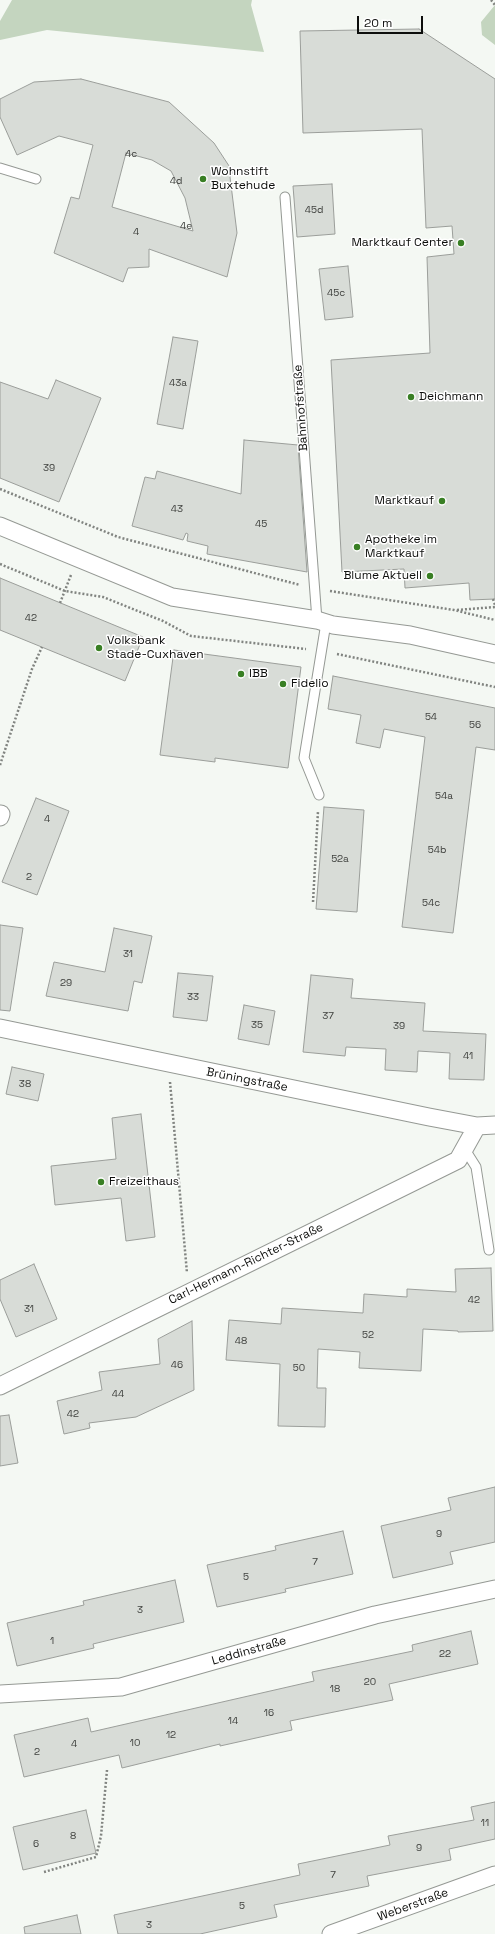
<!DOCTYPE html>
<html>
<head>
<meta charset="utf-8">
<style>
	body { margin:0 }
	#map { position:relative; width:495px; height:1934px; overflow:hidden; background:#f4f8f3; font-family:"Space Grotesk",sans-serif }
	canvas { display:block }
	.scale { position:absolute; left:357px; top:16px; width:66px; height:18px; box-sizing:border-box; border:2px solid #0d0e0c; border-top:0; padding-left:5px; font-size:12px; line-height:14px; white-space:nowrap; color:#0d0e0c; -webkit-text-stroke:3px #fff; paint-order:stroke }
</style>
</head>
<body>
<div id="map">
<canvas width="495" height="1934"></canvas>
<div class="scale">20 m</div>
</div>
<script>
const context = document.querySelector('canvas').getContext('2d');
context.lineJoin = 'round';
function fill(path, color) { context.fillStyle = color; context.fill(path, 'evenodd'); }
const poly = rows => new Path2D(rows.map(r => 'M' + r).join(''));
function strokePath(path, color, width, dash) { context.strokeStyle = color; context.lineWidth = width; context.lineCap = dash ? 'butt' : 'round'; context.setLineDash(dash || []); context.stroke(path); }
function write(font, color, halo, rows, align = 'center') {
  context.font = font + ' "Space Grotesk",sans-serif'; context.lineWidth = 3; context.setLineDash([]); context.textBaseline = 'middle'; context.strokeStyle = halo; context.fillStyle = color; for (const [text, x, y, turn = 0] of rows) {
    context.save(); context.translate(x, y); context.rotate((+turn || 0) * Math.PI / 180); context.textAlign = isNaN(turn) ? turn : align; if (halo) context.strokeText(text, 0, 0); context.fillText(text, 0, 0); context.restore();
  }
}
const green = poly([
	[12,0,252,0,251,5,264,52,47,30,0,40,0,21],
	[495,5,495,45,482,35,481,22]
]);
const building = poly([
	[419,29,495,79,495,599,470,600,469,583,405,588,404,569,342,572,331,360,430,353,427,257,454,254,452,226,426,228,422,129,303,133,300,31,419,29],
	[81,79,169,102,214,143,233,172,230,177,237,233,227,277,149,249,149,267,128,268,123,282,54,253,71,197,79,199,93,145,59,136,17,155,0,117,0,99,34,82,81,79],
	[126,153,152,160,171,171,185,198,193,231,112,207,126,153],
	[332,184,335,234,297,237,293,186,332,184],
	[348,266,353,317,325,320,319,269,348,266],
	[173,337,198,341,183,429,157,424,173,337],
	[56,380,101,398,59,502,0,478,0,382,48,399,56,380],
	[244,440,298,445,307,572,207,554,208,546,187,541,188,534,186,533,183,540,132,526,145,477,155,479,157,471,241,494,244,440],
	[0,578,143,637,125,681,0,630,0,578],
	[174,650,301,667,288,768,215,758,215,762,160,755,174,650],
	[333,676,495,708,495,750,476,747,453,933,402,927,425,737,384,729,380,748,356,743,361,715,328,709,333,676],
	[36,798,69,811,37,895,2,882,36,798],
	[324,807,364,810,357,912,316,909,324,807],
	[0,925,23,928,10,1011,0,1010,0,925],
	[114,928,152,936,142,983,134,981,128,1011,46,996,54,962,105,972,114,928],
	[178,973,213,976,207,1021,173,1017,178,973],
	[311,975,353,979,351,998,425,1003,423,1031,486,1034,484,1080,449,1079,450,1053,418,1051,417,1072,385,1070,386,1049,346,1047,345,1056,303,1052,311,975],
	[244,1005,275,1011,269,1045,238,1039,244,1005],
	[12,1067,44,1074,38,1101,6,1094,12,1067],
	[141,1114,155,1237,126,1241,121,1198,55,1205,51,1166,116,1159,112,1118,141,1114],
	[34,1264,57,1319,16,1337,0,1299,0,1280,34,1264],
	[491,1268,493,1331,458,1332,458,1331,423,1329,421,1371,359,1368,360,1352,318,1349,317,1388,326,1388,325,1427,278,1426,280,1364,226,1360,229,1320,281,1324,282,1308,363,1313,364,1294,407,1297,407,1289,456,1292,455,1269,491,1268],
	[192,1321,194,1390,136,1417,89,1423,90,1428,64,1434,57,1401,102,1390,99,1372,160,1364,158,1339,192,1321],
	[9,1415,18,1463,0,1466,0,1416,9,1415],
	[495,1487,495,1542,450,1552,453,1564,393,1578,381,1526,451,1510,448,1498,495,1487],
	[343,1531,353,1574,285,1589,286,1592,217,1607,207,1565,276,1550,275,1546,343,1531],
	[175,1580,184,1622,93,1644,94,1648,17,1666,7,1623,84,1605,83,1601,175,1580],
	[471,1631,478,1664,389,1684,393,1700,290,1721,292,1730,220,1746,220,1744,122,1768,119,1755,24,1777,14,1735,88,1718,91,1732,314,1681,312,1672,413,1651,412,1645,471,1631],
	[495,1802,495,1839,449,1849,451,1860,367,1876,369,1886,274,1905,277,1917,200,1934,118,1934,114,1915,300,1875,298,1864,390,1845,388,1836,474,1820,471,1807,495,1802],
	[86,1810,96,1853,23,1870,13,1827,86,1810],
	[77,1915,81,1934,25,1934,24,1927,77,1915]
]);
const path = poly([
	[491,0,495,5],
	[0,489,118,537,300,585],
	[0,564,65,591,103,597,163,621,191,636,306,649],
	[330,591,454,610,495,620],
	[493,599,495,605],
	[60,603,71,575],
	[457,610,495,607],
	[337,654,495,687],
	[0,765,32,669,42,647],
	[313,902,318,811],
	[170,1082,187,1273],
	[44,1872,96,1857,101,1836,107,1770]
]);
const service = poly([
	[0,168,36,179],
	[285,197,317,620],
	[319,795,304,758,326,623],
	[464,1148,476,1167,489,1250]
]);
const minor = poly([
	[0,526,172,597,317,620,333,625,410,635,495,654],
	[0,817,1,814],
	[0,1028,429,1117,477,1126,495,1125],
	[0,1386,458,1160,477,1126],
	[0,1694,121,1687,375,1615,495,1589],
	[331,1934,495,1875]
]);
const markers = [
	[203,179,4,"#397f24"],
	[461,243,4,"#397f24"],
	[411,397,4,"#397f24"],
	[442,501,4,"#397f24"],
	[357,547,4,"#397f24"],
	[430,576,4,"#397f24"],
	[99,648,4,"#397f24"],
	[241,674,4,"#397f24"],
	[283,684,4,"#397f24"],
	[101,1182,4,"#397f24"]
];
const numberNames = [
	["4c",131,154],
	["4d",176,181],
	["45d",314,210],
	["4e",186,226],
	["4",136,232],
	["45c",336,293],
	["43a",178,383],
	["39",49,468],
	["43",177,509],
	["45",261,524],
	["42",31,618],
	["54",431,717],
	["56",475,725],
	["54a",444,796],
	["4",47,819],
	["54b",437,850],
	["52a",340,859],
	["2",29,877],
	["54c",431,903],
	["31",128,954],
	["29",66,983],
	["33",193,997],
	["37",328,1016],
	["35",257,1025],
	["39",399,1026],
	["41",468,1056],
	["38",25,1084],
	["42",474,1300],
	["31",29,1309],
	["52",368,1335],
	["48",241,1341],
	["46",177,1365],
	["50",299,1368],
	["44",118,1394],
	["42",73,1414],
	["9",439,1534],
	["7",315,1562],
	["5",246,1577],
	["3",140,1610],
	["1",52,1641],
	["22",445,1654],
	["20",370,1682],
	["18",335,1689],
	["16",269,1713],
	["14",233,1721],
	["12",171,1735],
	["10",135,1743],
	["4",74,1744],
	["2",37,1752],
	["11",485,1823],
	["8",73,1836],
	["6",36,1844],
	["9",419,1848],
	["7",333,1875],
	["5",242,1906],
	["3",149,1925]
];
const poiNames = [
	["Wohnstift",211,172],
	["Buxtehude",211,186],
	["Marktkauf Center",453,243,"right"],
	["Deichmann",419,397],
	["Marktkauf",434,501,"right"],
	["Apotheke im",365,540],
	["Marktkauf",365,554],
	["Blume Aktuell",422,576,"right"],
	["Volksbank",107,641],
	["Stade-Cuxhaven",107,655],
	["IBB",249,674],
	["Fidelio",291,684],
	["Freizeithaus",109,1182]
];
const streetNames = [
	["Bahnhofstraße",301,408,-94],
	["Brüningstraße",247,1080,11],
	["Carl-Hermann-Richter-Straße",246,1264,-26],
	["Leddinstraße",249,1651,-16],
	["Weberstraße",413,1905,-20]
];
fill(green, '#c4d5bf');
fill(building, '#d8dcd7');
strokePath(building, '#9b9e9a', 1);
strokePath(service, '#959994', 11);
strokePath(minor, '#959994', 19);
strokePath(path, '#818480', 2.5, [2, 2]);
strokePath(service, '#fff', 9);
strokePath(minor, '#fff', 17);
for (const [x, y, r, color] of markers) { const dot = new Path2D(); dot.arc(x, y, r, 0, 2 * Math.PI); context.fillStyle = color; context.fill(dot); strokePath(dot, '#fff', 1.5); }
write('10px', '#40423f', null, numberNames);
write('12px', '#0d0e0c', '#fff', poiNames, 'left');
write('12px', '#0d0e0c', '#fff', streetNames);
</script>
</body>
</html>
